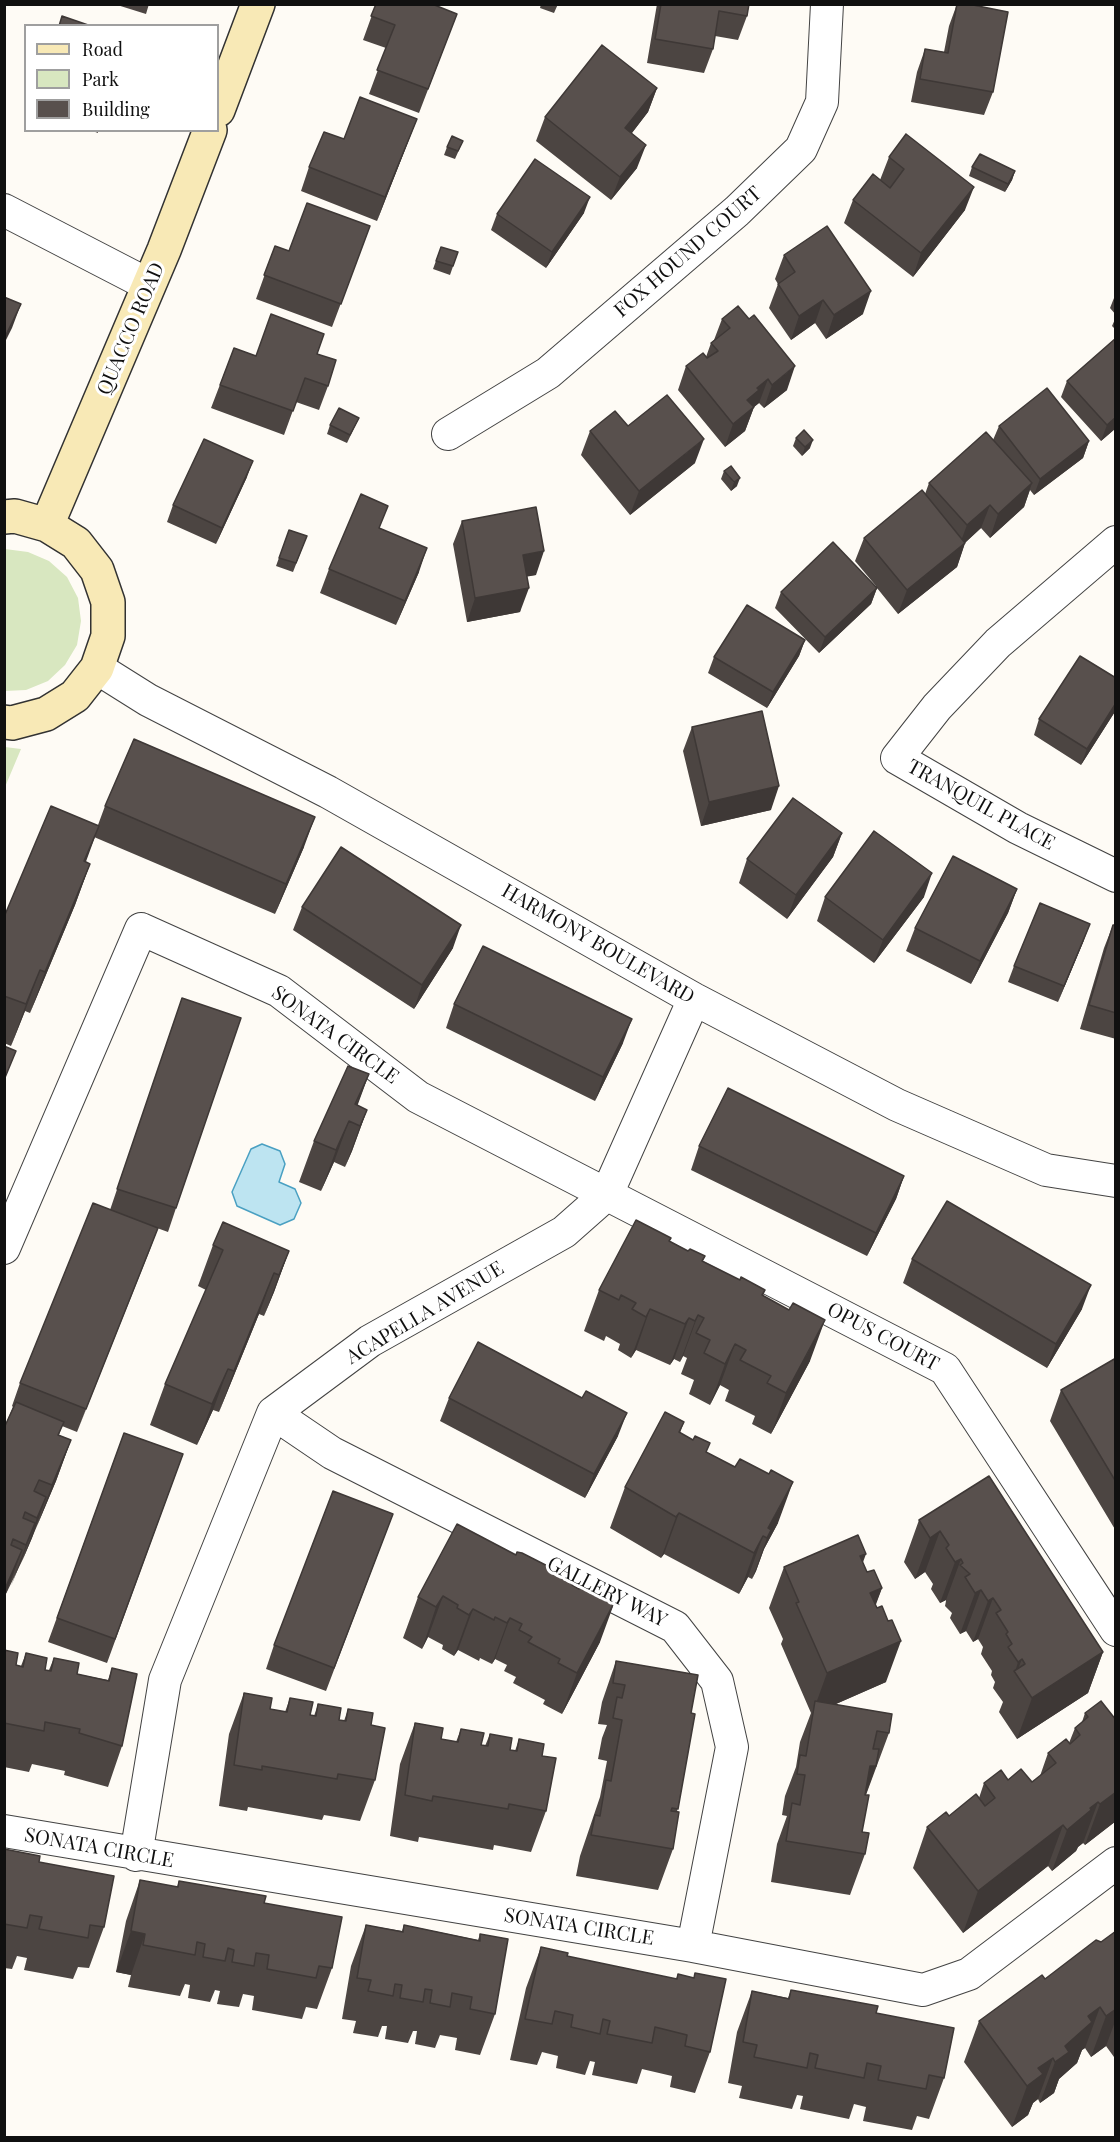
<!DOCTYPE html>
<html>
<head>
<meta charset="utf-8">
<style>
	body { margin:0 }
	#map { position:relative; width:1120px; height:2142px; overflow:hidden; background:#fefbf5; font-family:"Playfair Display",serif }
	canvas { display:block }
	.frame { position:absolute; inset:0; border:6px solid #101010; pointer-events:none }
	.legend { position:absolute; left:24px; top:24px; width:195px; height:108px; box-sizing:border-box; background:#fff; border:2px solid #9f9f9f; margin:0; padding:8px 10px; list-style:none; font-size:18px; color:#101010 }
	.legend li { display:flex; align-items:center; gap:12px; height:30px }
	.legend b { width:30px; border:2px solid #9f9f9f }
</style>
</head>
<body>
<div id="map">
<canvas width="1120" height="2142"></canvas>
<div class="frame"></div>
<ul class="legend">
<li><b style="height:8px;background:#f8e9b6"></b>Road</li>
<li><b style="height:16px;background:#d8e7c0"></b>Park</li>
<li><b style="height:16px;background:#58504d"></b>Building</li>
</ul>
</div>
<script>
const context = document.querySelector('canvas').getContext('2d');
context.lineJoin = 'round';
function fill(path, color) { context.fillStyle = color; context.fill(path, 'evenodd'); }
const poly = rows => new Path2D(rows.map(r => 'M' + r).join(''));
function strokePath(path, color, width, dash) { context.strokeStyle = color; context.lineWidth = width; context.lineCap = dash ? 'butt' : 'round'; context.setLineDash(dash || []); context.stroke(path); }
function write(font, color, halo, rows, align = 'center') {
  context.font = font + ' "Playfair Display",serif'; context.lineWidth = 6; context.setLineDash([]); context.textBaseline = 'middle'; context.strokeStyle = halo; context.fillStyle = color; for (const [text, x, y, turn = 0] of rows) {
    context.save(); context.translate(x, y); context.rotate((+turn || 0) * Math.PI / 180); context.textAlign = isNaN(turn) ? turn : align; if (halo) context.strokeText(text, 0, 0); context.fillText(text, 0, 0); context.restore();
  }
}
const green = poly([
	[5,549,28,552,49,561,67,577,78,598,81,621,77,645,65,665,48,681,26,690,5,691],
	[5,747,21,749,5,787,4,747]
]);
const water = poly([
	[262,1144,280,1151,285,1164,279,1182,295,1189,301,1203,294,1219,280,1225,237,1206,232,1192,251,1149,262,1144]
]);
const street = poly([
	[4,210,149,285],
	[448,434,548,373,737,211,801,149,822,102,827,4],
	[1116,542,998,643,937,707,897,758,1018,828,1116,876],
	[97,668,148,700,328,792,694,999,897,1105,1046,1170,1116,1181],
	[4,1248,141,929,279,991,418,1097,945,1369,1116,1630],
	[273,1413,332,1453,675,1627,717,1681,732,1747,693,1946],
	[4,1831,693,1946,923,1990,969,1974,1116,1863],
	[136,1855,165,1680,273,1413,370,1341,564,1232,607,1194,694,999]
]);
const secondary = poly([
	[218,110,258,4],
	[4,517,15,516,47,525,76,543,97,570,108,602,108,636,97,668,75,696,46,714,12,723,4,722],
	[47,525,164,250,210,130]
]);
const wall = poly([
	[114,4,149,4,146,14],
	[376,4,457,14,419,113,369,94,386,48,363,40],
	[541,4,558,4,554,13,540,8],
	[657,4,749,4,747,16,738,40,715,36,713,49,704,73,647,63],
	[957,4,993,92,984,115,911,102,917,72,925,49,944,52,949,26],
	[657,88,648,112,632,133,637,168,611,200,536,141,545,117],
	[417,119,377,221,301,191,309,167],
	[90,130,98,130,98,133],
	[463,141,455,159,444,155,447,147],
	[889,157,965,210,913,277,844,223,853,200,880,180],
	[972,167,1015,171,1012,180,1005,192,969,176],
	[584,213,546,268,491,230,497,214],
	[370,226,332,327,256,299,275,246,289,251],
	[441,247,458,252,450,275,433,269],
	[784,255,863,314,826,339,815,323,791,340,769,308,778,284,775,279],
	[1116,293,1116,315,1110,308],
	[1116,317,1116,330,1112,326],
	[722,319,787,390,764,408,759,403,754,407,745,431,725,447,678,390,686,366,706,357,711,343,714,340],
	[1116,338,1116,428,1101,441,1061,397,1067,381],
	[234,348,256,356,317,354,328,386,319,410,296,402,284,435,211,408],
	[359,418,347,443,327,434,330,425],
	[628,426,695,463,630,515,581,455,590,431],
	[999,426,1089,441,1083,458,1034,495,1030,490,1024,507,990,538,981,528,965,543,957,567,898,614,877,588,871,604,819,653,775,608,781,592,876,586,855,561,864,538,925,494,929,483,993,440],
	[796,438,810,448,802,456,793,446],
	[724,471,737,486,731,491,721,479],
	[247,477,216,544,167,522,173,505],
	[462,521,536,575,527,576,520,612,467,622,453,544],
	[380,529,419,572,396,625,320,593,329,569],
	[289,530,307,536,293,572,276,566],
	[805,640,799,656,767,708,708,673,714,657],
	[1116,678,1116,710,1081,765,1034,735,1039,719],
	[692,727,771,810,701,826,683,751],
	[105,806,304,847,275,914,94,837,85,862,90,864,75,905,30,1013,25,1011,11,1046,4,1043,4,917,98,825],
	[842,833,833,857,787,919,739,883,747,859],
	[1017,889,1008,913,971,984,906,951,915,928],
	[825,897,924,897,874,963,817,921],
	[302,907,453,948,414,1009,293,930],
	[1113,925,1116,925,1116,1039,1080,1029,1104,948],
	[1084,940,1058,1002,1008,982,1014,966],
	[182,998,176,1208,168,1232,157,1228,77,1432,62,1426,59,1435,71,1440,56,1481,23,1559,4,1598,4,1428,13,1407,12,1406,20,1383,110,1210],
	[454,1004,623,1043,595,1101,446,1028],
	[369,1074,357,1105,367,1110,352,1151,345,1167,334,1162,321,1191,299,1182,314,1141],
	[699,1146,904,1176,896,1199,867,1256,691,1170],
	[671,1238,670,1241,688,1251,705,1256,703,1261,740,1280,765,1290,763,1296,810,1361,771,1434,752,1424,755,1416,725,1401,729,1390,720,1385,710,1405,689,1394,694,1380,681,1374,687,1358,683,1356,680,1362,674,1359,670,1365,636,1350,631,1358,618,1350,620,1344,606,1336,604,1341,584,1331,599,1290],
	[213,1245,289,1251,274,1292,264,1316,259,1314,219,1412,213,1410,197,1445,150,1425,165,1384,206,1290,198,1286],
	[912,1259,1082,1309,1047,1368,903,1283],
	[1116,1358,1116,1531,1050,1421,1061,1390],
	[449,1398,618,1436,585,1498,440,1421],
	[684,1422,680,1433,707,1452,778,1523,764,1549,756,1571,752,1579,748,1577,739,1594,664,1554,661,1558,610,1528,625,1487],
	[124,1433,183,1454,107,1663,48,1642],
	[989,1476,1103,1652,1088,1693,1017,1739,999,1712,1003,1702,993,1688,995,1682,991,1675,992,1671,981,1654,983,1647,978,1639,973,1642,966,1631,960,1634,950,1618,952,1613,945,1606,946,1601,946,1600,940,1603,931,1589,933,1584,925,1572,915,1579,904,1562,919,1520],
	[393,1514,326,1691,266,1669,274,1645],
	[516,1555,575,1580,573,1586,600,1642,562,1714,543,1704,545,1700,513,1683,516,1677,504,1671,507,1665,495,1659,492,1664,480,1658,479,1661,458,1650,454,1656,442,1649,443,1645,428,1637,422,1649,403,1638,418,1597],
	[863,1563,867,1572,882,1588,875,1605,886,1682,836,1704,889,1733,866,1795,862,1832,865,1854,850,1895,771,1882,777,1844,787,1816,782,1815,785,1796,796,1767,800,1742,811,1713,781,1644,783,1639,769,1608,784,1567],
	[4,1650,16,1665,21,1666,26,1653,45,1670,49,1670,54,1658,77,1674,108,1680,112,1668,122,1746,108,1787,64,1775,65,1771,32,1764,29,1772,4,1767],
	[616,1661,691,1713,677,1812,673,1849,658,1890,576,1876,580,1856,600,1797,607,1761,598,1759,602,1738,607,1725,598,1724,602,1702],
	[244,1693,270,1709,285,1712,290,1698,310,1715,314,1716,318,1704,339,1720,344,1721,348,1709,371,1725,375,1780,360,1821,324,1815,322,1820,248,1807,247,1811,219,1806,229,1734],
	[1085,1713,1116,1720,1116,1821,1085,1845,1083,1843,1078,1847,1076,1851,1052,1871,1048,1866,963,1933,913,1868,927,1827,949,1816,979,1798,984,1783,1008,1780,1032,1782,1040,1776,1048,1753,1069,1743,1075,1728,1082,1722],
	[415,1723,441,1739,456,1742,461,1729,481,1745,485,1746,490,1734,510,1750,515,1751,519,1739,542,1756,546,1811,531,1852,494,1845,493,1850,419,1837,418,1842,390,1836,400,1764],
	[4,1849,39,1862,104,1927,89,1968,78,1967,73,1979,24,1970,27,1958,17,1956,12,1969,4,1968],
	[140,1880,177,1887,179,1881,264,1903,332,1968,317,2009,306,2007,302,2019,252,2010,254,1996,243,1994,239,2007,217,2004,220,1991,215,1990,210,2002,188,1998,190,1985,185,1984,180,1996,128,1987,131,1975,116,1972,126,1921],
	[366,1925,402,1931,404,1925,478,1940,480,1934,495,2014,480,2055,455,2050,457,2038,440,2035,435,2048,415,2044,417,2031,413,2031,408,2043,385,2039,387,2026,382,2026,378,2037,353,2033,356,2021,342,2019,351,1966],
	[1116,1931,1116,2055,1114,2057,1106,2046,1091,2057,1085,2048,1082,2050,1077,2063,1059,2079,1054,2093,1040,2103,1038,2099,1033,2103,1028,2115,1012,2127,964,2062,979,2021,1045,1979,1101,1942],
	[541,1947,567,1956,676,1979,678,1974,694,1978,695,1973,710,2052,695,2093,670,2087,672,2076,642,2069,637,2084,592,2075,595,2062,590,2061,585,2075,556,2068,558,2056,542,2052,537,2065,510,2060,526,1988],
	[791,1990,876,2013,944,2078,929,2119,917,2116,912,2130,863,2121,866,2107,854,2104,849,2119,800,2109,803,2096,797,2095,792,2109,739,2098,742,2086,728,2083,737,2032,752,1991,788,1998]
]);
const shadedWall = poly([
	[657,88,648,112,617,152,625,128],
	[417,119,408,142,377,221,385,197],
	[646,145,637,168,611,200,620,177],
	[1015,171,1012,180,1005,192,1008,184],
	[974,187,965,210,913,277,921,253],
	[590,197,584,213,546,268,552,252],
	[871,291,863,314,826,339,834,315],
	[823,300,815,323,791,340,799,316],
	[21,304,12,328,4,344,4,339],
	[795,366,787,390,764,408,772,385],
	[768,379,759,403,754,407,745,431,725,447,733,424,747,400,757,388],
	[1116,417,1116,428,1101,441,1107,425],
	[704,439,695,463,630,515,639,491],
	[813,440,810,448,802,456,805,447],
	[1089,441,1083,458,1034,495,1040,479],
	[253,461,247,477,216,544,222,528],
	[740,478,737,486,731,491,734,482],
	[1032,483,1024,507,990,538,998,514],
	[990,505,981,528,959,548,965,543,957,567,898,614,907,590,958,549,967,525],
	[427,548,419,572,396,625,405,601],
	[544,551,536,575,514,579,523,555],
	[529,588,520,612,467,622,475,598],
	[877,588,871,604,819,653,825,637],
	[805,640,799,656,767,708,773,692],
	[1116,703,1116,710,1081,765,1087,749],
	[779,786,771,810,701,826,709,802],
	[315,817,304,847,275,914,286,884],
	[99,826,84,867,84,861],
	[842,833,833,857,787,919,796,895],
	[90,864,75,905,30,1013,45,972],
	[932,873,924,897,874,963,883,940],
	[1017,889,1008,913,971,984,980,961],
	[1090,924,1084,940,1058,1002,1064,986],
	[461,925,453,948,414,1009,422,985],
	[40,970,25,1011,11,1046,26,1004],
	[632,1019,623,1043,595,1101,603,1077],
	[369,1074,354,1115,349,1121,334,1162,321,1191,336,1150],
	[367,1110,352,1151,345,1167,360,1126],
	[904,1176,896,1199,867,1256,876,1233],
	[158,1228,149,1252,77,1432,86,1409],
	[289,1251,274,1292,264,1316,279,1275],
	[274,1273,259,1314,219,1412,234,1371],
	[1091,1285,1082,1309,1047,1368,1056,1344],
	[650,1309,636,1350,631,1358,646,1317],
	[698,1315,683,1356,680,1362,695,1321],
	[689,1318,674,1359,670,1365,685,1324],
	[825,1320,810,1361,771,1434,786,1393],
	[735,1344,720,1385,710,1405,725,1364],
	[228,1369,213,1410,197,1445,212,1404],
	[627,1413,618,1436,585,1498,594,1474],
	[71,1440,56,1481,37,1526,52,1485],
	[793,1482,778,1523,764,1549,756,1571,752,1579,767,1538,768,1528],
	[46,1497,32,1538,23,1559,37,1518],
	[679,1513,664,1554,661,1558,676,1517],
	[35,1523,20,1564,11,1586,26,1545],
	[940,1531,925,1572,915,1579,930,1538],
	[763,1536,748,1577,739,1594,754,1553],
	[22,1550,7,1591,4,1598,4,1591],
	[866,1554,851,1595,860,1556],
	[961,1559,946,1600,940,1603,955,1562],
	[882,1588,867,1629,870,1593],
	[981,1590,966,1631,960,1634,975,1593],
	[443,1596,428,1637,422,1649,436,1607],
	[993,1598,978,1639,973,1642,988,1601],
	[615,1601,600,1642,562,1714,577,1673],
	[473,1609,458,1650,454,1656,469,1615],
	[510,1618,495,1659,492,1664,507,1623],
	[901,1641,886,1682,813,1714,814,1709,827,1673],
	[1103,1652,1088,1693,1017,1739,1032,1698],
	[1022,1659,1016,1674,1015,1672,1018,1662],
	[870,1766,876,1766,861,1808],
	[1116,1792,1116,1821,1085,1845,1100,1804],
	[1098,1802,1083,1843,1078,1847,1076,1851,1052,1871,1067,1830,1090,1808],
	[1063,1825,1048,1866,963,1933,978,1891],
	[131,1931,145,1934,131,1975,116,1972],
	[1100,2007,1085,2048,1082,2050,1077,2063,1059,2079,1054,2093,1040,2103,1055,2062,1065,2046,1088,2016],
	[1116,2009,1116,2019,1106,2046,1091,2057,1106,2016],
	[1053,2058,1038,2099,1033,2103,1028,2115,1012,2127,1027,2086,1038,2068]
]);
const building = poly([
	[376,4,432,4,457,14,428,89,377,70,395,25,371,16,376,4],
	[661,4,749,4,747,16,719,11,713,49,655,39,661,4],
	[957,4,968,4,1008,12,993,92,920,79,925,49,948,53,957,4],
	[62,16,91,26,59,26,62,16],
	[602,45,657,88,625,128,646,145,620,177,545,117,602,45],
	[360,97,417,119,385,197,309,167,324,132,344,139,360,97],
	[906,134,974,187,921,253,853,200,873,174,890,188,904,169,889,157,906,134],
	[452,136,463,141,458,151,447,147,452,136],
	[980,154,1015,171,1008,184,972,167,980,154],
	[535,159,590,197,552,252,497,214,535,159],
	[307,203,370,226,341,304,264,275,275,246,289,251,307,203],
	[827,226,871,291,834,315,823,300,799,316,778,284,795,272,784,255,827,226],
	[441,247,458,252,453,266,436,261,441,247],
	[4,297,21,304,4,339,4,297],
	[738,306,749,319,754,315,795,366,772,385,768,379,757,388,759,390,747,400,754,407,733,424,686,366,703,353,707,358,718,351,711,343,730,328,722,319,738,306],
	[271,314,324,334,317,354,336,360,328,386,305,378,293,411,220,385,234,348,256,356,271,314],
	[1116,338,1116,417,1107,425,1067,381,1116,338],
	[1047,388,1089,441,1040,479,999,426,1047,388],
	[667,395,704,439,639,491,590,431,615,411,628,426,667,395],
	[339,408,359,418,350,435,330,425,339,408],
	[804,430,813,440,805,447,796,438,804,430],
	[986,432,1032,483,998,514,990,505,967,525,929,483,986,432],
	[204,439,253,461,222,528,173,505,204,439],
	[731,466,740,478,734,482,724,471,731,466],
	[922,490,965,543,907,590,864,538,922,490],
	[361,494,388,506,379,528,427,548,405,601,329,569,361,494],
	[536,507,544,551,523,555,529,588,475,598,462,521,536,507],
	[289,530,307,536,296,563,279,558,289,530],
	[833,542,877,588,825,637,781,592,833,542],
	[747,605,805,640,773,692,714,657,747,605],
	[1080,656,1116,678,1116,703,1087,749,1039,719,1080,656],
	[762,711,779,786,709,802,692,727,762,711],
	[134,739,315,817,286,884,105,806,134,739],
	[793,798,842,833,796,895,747,859,793,798],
	[51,806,99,826,84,861,90,864,45,972,40,970,26,1004,4,996,4,917,51,806],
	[874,831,932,873,883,940,825,897,874,831],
	[341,847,461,925,422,985,302,907,341,847],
	[953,856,1017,889,980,961,915,928,953,856],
	[1040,903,1090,924,1064,986,1014,966,1040,903],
	[1113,925,1116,925,1116,1013,1089,1005,1113,925],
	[483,946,632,1019,603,1077,454,1004,483,946],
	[182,998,241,1018,176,1208,117,1189,182,998],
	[4,1046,16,1051,4,1080,4,1046],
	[348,1066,369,1074,355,1104,367,1110,360,1126,349,1121,336,1150,314,1141,348,1066],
	[728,1088,904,1176,876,1233,699,1146,728,1088],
	[947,1201,1091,1285,1056,1344,912,1259,947,1201],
	[93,1203,158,1228,86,1409,20,1383,93,1203],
	[636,1220,671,1238,669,1241,688,1251,690,1249,705,1256,702,1261,740,1280,741,1277,765,1290,762,1295,789,1310,793,1303,825,1320,786,1393,767,1383,771,1376,740,1360,746,1350,735,1344,725,1364,704,1353,710,1340,696,1333,704,1318,698,1315,695,1321,689,1318,685,1324,650,1309,646,1317,632,1309,636,1303,621,1295,619,1300,599,1290,636,1220],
	[223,1222,289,1251,279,1275,274,1273,234,1371,228,1369,212,1404,165,1384,223,1250,213,1245,223,1222],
	[478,1342,582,1398,586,1391,627,1413,594,1474,449,1398,478,1342],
	[1116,1358,1116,1482,1061,1390,1116,1358],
	[16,1402,64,1422,58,1435,71,1440,52,1485,39,1480,34,1491,46,1497,37,1518,25,1512,23,1518,35,1523,26,1545,13,1539,11,1545,22,1550,4,1591,4,1428,16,1402],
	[665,1412,684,1422,679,1432,693,1440,695,1436,710,1443,706,1452,735,1467,740,1459,769,1474,771,1470,793,1482,768,1528,771,1530,767,1538,763,1536,754,1553,679,1513,676,1517,625,1487,665,1412],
	[124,1433,183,1454,115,1639,57,1618,124,1433],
	[989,1476,1103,1652,1032,1698,1014,1671,1025,1664,1022,1659,1018,1662,1008,1647,1012,1644,1006,1634,1008,1632,996,1613,1001,1610,993,1598,988,1601,981,1590,975,1593,965,1577,970,1574,960,1565,963,1563,961,1559,955,1562,946,1548,949,1545,940,1531,930,1538,919,1520,989,1476],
	[333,1491,393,1514,334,1668,274,1645,333,1491],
	[457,1524,516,1555,517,1552,522,1553,575,1580,572,1585,579,1589,582,1584,615,1601,577,1673,558,1663,560,1659,528,1642,532,1637,519,1630,522,1624,510,1618,507,1623,495,1617,494,1620,473,1609,469,1615,457,1608,458,1605,443,1596,436,1607,418,1597,457,1524],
	[858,1535,866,1554,860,1556,867,1572,874,1570,882,1588,870,1593,877,1608,882,1606,888,1621,892,1620,901,1641,827,1673,796,1603,799,1602,784,1567,858,1535],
	[4,1650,18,1653,16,1665,23,1667,26,1653,47,1658,45,1670,51,1671,54,1658,79,1663,77,1674,109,1681,112,1668,137,1674,122,1746,79,1733,80,1729,45,1722,44,1731,4,1723,4,1650],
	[616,1661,698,1675,691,1713,695,1714,678,1809,672,1808,671,1811,679,1812,673,1849,591,1835,595,1815,600,1816,606,1780,611,1781,622,1720,613,1718,617,1697,622,1698,625,1685,613,1683,616,1661],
	[244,1693,272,1698,270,1709,287,1712,290,1698,313,1702,310,1715,316,1716,318,1704,341,1708,339,1720,346,1721,348,1709,373,1713,371,1725,385,1728,375,1780,338,1774,337,1779,262,1766,262,1770,234,1765,244,1693],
	[815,1701,892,1714,889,1733,877,1731,873,1749,879,1749,876,1766,870,1766,865,1795,869,1795,862,1832,869,1833,865,1854,786,1841,792,1803,800,1805,805,1775,797,1774,800,1755,806,1756,815,1701],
	[1101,1701,1116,1720,1116,1792,1100,1804,1098,1802,1090,1808,1091,1810,1067,1830,1063,1825,978,1891,927,1827,946,1812,949,1816,976,1794,985,1806,995,1798,984,1783,1001,1770,1008,1780,1021,1769,1032,1782,1056,1763,1048,1753,1066,1739,1070,1744,1080,1735,1075,1728,1088,1717,1085,1713,1101,1701],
	[415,1723,443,1728,441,1739,458,1742,461,1729,484,1733,481,1745,488,1746,490,1734,512,1738,510,1750,517,1751,519,1739,544,1744,542,1756,556,1758,546,1811,509,1804,508,1809,433,1796,432,1801,405,1795,415,1723],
	[4,1849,40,1856,39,1862,114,1876,104,1927,90,1925,88,1938,39,1929,42,1917,30,1915,27,1928,4,1924,4,1849],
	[140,1880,178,1887,179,1881,266,1896,264,1903,342,1917,332,1968,319,1966,316,1978,267,1969,269,1955,256,1953,254,1966,232,1962,234,1950,228,1948,225,1961,203,1957,205,1944,197,1942,195,1955,143,1945,145,1934,131,1931,140,1880],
	[366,1925,403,1932,404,1925,480,1941,480,1934,508,1939,495,2014,470,2009,472,1997,452,1993,450,2007,430,2003,432,1990,425,1989,423,2002,400,1998,402,1985,395,1984,393,1996,368,1991,371,1980,357,1978,366,1925],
	[1116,1931,1116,2009,1106,2016,1100,2007,1088,2016,1092,2022,1065,2046,1069,2052,1055,2062,1053,2058,1038,2068,1043,2074,1027,2086,979,2021,1042,1975,1045,1979,1096,1940,1101,1942,1116,1931],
	[541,1947,568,1953,567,1956,677,1979,678,1974,694,1978,695,1973,726,1979,710,2052,685,2046,687,2035,655,2027,652,2043,607,2034,610,2021,603,2019,600,2034,571,2027,573,2015,555,2011,552,2024,525,2019,541,1947],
	[791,1990,878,2006,876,2013,954,2028,944,2078,929,2075,926,2089,878,2080,881,2066,867,2063,864,2078,815,2068,818,2055,810,2053,807,2068,754,2057,757,2045,743,2042,752,1991,789,1999,791,1990]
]);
const streetNames = [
	["FOX HOUND COURT",688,252,-41],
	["QUACCO ROAD",131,329,-67],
	["TRANQUIL PLACE",981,805,29],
	["HARMONY BOULEVARD",598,944,30],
	["SONATA CIRCLE",335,1035,36],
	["ACAPELLA AVENUE",425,1313,-31],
	["OPUS COURT",883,1337,28],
	["GALLERY WAY",607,1592,27],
	["SONATA CIRCLE",99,1848,10],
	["SONATA CIRCLE",579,1927,9]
];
fill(green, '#d8e7c0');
fill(water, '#bde4f1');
strokePath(water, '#4aa0c2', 1.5);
strokePath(street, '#434343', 34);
strokePath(secondary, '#323232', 36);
strokePath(street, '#fff', 32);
strokePath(secondary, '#f8e9b6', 33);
fill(wall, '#4c4542');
fill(shadedWall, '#3e3836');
fill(building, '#58504d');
strokePath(building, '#3e3836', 1.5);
write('20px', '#101010', '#fff', streetNames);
</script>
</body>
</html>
